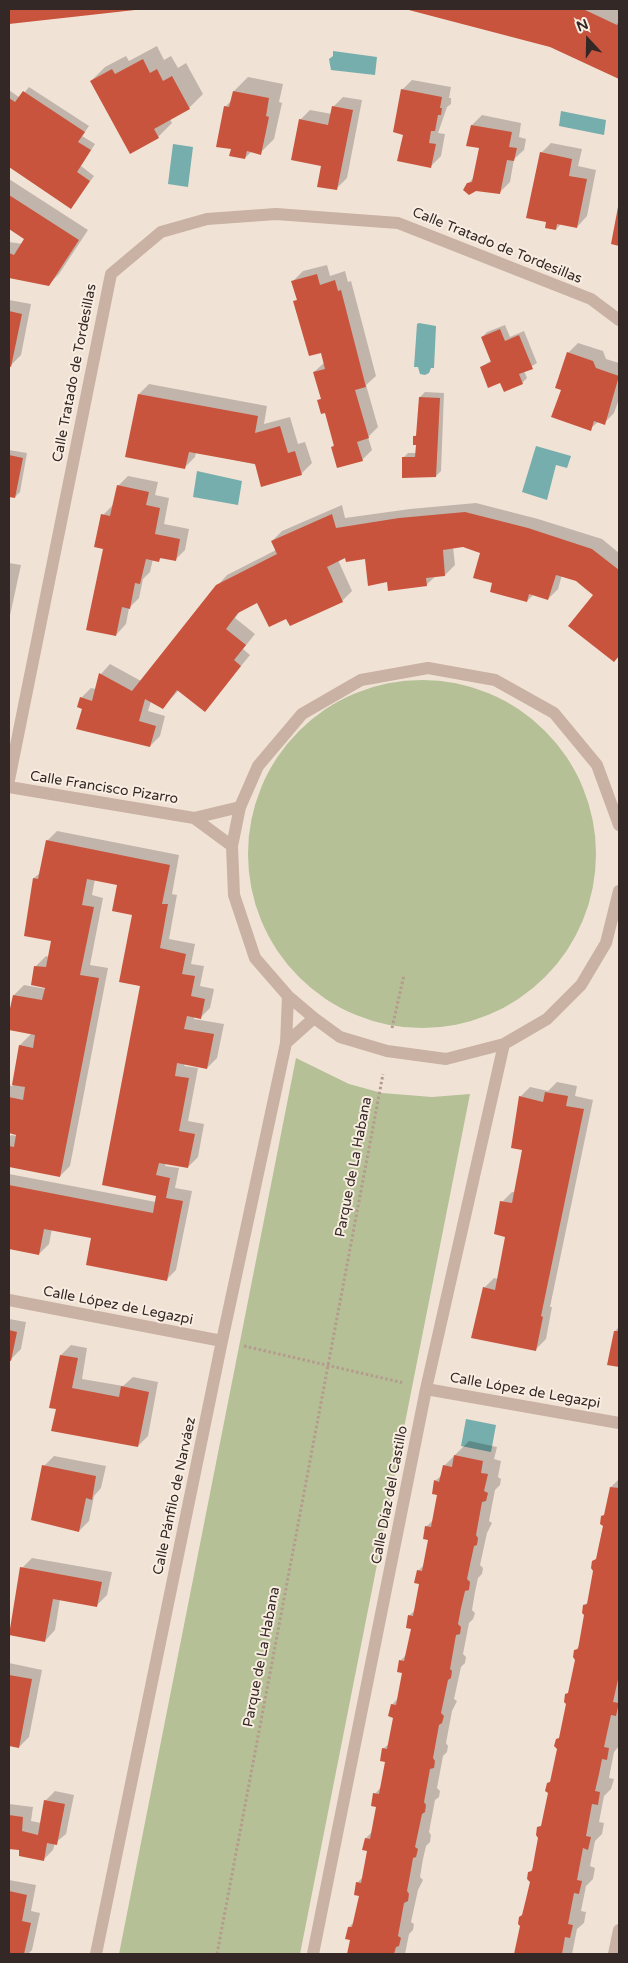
<!DOCTYPE html>
<html>
<head>
<meta charset="utf-8">
<style>
	body { margin:0 }
	#map { position:relative; width:628px; height:1963px; overflow:hidden; background:#f1e2d6; font-family:"Varela Round",sans-serif }
	canvas { display:block }
	.frame { position:absolute; inset:0; border:10px solid #332825; pointer-events:none }
	.north { position:absolute; left:563px; top:15px; width:50px; height:50px; -webkit-text-stroke:4px #f9ede2; paint-order:stroke; rotate:339deg; font-size:14px; font-weight:700; line-height:20px; text-align:center; color:#332825 }
	.north::after { content:''; display:block; margin:auto; width:18px; height:22px; background:#332825; clip-path:polygon(50% 0,100% 100%,50% 72%,0 100%) }
</style>
</head>
<body>
<div id="map">
<canvas width="628" height="1963"></canvas>
<div class="frame"></div>
<div class="north">N</div>
</div>
<script>
const context = document.querySelector('canvas').getContext('2d');
context.lineJoin = 'round';
function fill(path, color) { context.fillStyle = color; context.fill(path, 'evenodd'); }
const poly = rows => new Path2D(rows.map(r => 'M' + r).join(''));
function strokePath(path, color, width, dash) { context.strokeStyle = color; context.lineWidth = width; context.lineCap = dash ? 'butt' : 'round'; context.setLineDash(dash || []); context.stroke(path); }
function write(font, color, halo, rows, align = 'center') {
  context.font = font + ' "Varela Round",sans-serif'; context.lineWidth = 4; context.setLineDash([]); context.textBaseline = 'middle'; context.strokeStyle = halo; context.fillStyle = color; for (const [text, x, y, turn = 0] of rows) {
    context.save(); context.translate(x, y); context.rotate((+turn || 0) * Math.PI / 180); context.textAlign = isNaN(turn) ? turn : align; if (halo) context.strokeText(text, 0, 0); context.fillText(text, 0, 0); context.restore();
  }
}
const green = poly([
	'248 854a174 174 0 1 1 348 0a174 174 0 1 1-348 0Z',
	[296,1058,349,1084,382,1093,432,1097,470,1094,300,1954,119,1954]
]);
const water = poly([
	[333,51,377,57,375,75,331,70,329,59,333,56],
	[561,111,606,120,604,135,559,126],
	[173,144,193,147,188,187,168,184],
	[419,323,436,326,434,368,431,368,429,373,425,375,420,374,418,367,414,367,417,324],
	[536,446,571,456,567,468,556,465,547,500,522,492],
	[197,471,242,481,238,505,193,497],
	[466,1419,496,1425,491,1452,461,1446]
]);
const shadow = poly([
	[9,9,134,9,9,23],
	[407,9,619,9,619,77,550,46],
	[157,46,164,60,171,56,178,68,186,63,203,94,189,108,170,119,172,123,158,137,91,81,105,67,126,56,129,61],
	[248,77,283,84,279,102,282,103,274,139,260,153,252,151,245,158,232,148,225,107,232,100,234,91],
	[412,80,451,87,449,98,451,98,451,104,447,107,438,133,445,134,441,156,431,166,404,134,402,90],
	[29,87,89,126,82,136,95,144,81,166,94,176,71,208,9,166,9,90,20,98],
	[343,97,362,100,347,178,337,188,322,165,300,120,310,110,332,114,333,107],
	[482,115,521,123,519,137,526,139,524,150,514,159,510,182,500,192,468,184,474,177,480,147,472,125],
	[551,143,582,149,578,166,596,170,587,216,577,227,561,224,556,229,547,221,541,153],
	[9,179,88,230,59,274,49,284,9,276,9,242,23,244,26,239,9,227],
	[327,265,330,276,345,271,348,282,351,281,376,376,366,385,378,427,368,437,372,450,362,460,332,447,335,444,325,411,319,400,322,398,314,372,325,362,322,351,294,302,298,299,293,281,303,271],
	[9,300,31,304,21,355,11,365,9,365],
	[505,325,510,337,524,331,537,363,524,371,527,378,522,383,501,381,481,367,492,360,482,337,487,332],
	[578,343,603,351,606,359,619,363,619,399,614,413,604,423,599,421,590,429,563,389,568,353],
	[149,384,267,406,264,424,290,417,298,444,305,442,312,463,301,474,196,452,195,457,185,467,127,456,139,394],
	[425,392,444,393,441,471,436,476,403,458,408,453,417,453,417,444,414,437,417,434,420,397],
	[9,450,27,453,20,492,15,497,9,495],
	[128,476,158,482,155,495,169,498,164,524,189,529,185,550,175,560,162,557,159,560,153,559,150,572,143,579,139,598,129,608,126,624,116,635,103,515,113,505,118,486],
	[476,503,538,519,602,539,619,553,619,655,614,661,595,594,577,580,562,575,558,589,548,599,534,594,527,601,493,582,482,552,463,546,453,547,455,565,445,575,436,576,426,585,388,581,366,558,345,557,338,560,352,591,342,601,287,617,258,602,241,610,235,618,255,634,243,649,250,655,205,710,179,690,163,707,151,701,148,711,165,716,160,736,150,746,84,708,81,698,91,688,96,689,101,674,110,664,141,681,217,586,227,575,276,550,272,541,282,531,342,505,345,518,410,509],
	[9,563,21,565,9,620],
	[57,831,179,855,172,894,177,895,169,939,195,944,191,964,204,966,200,986,214,989,210,1008,200,1018,194,1016,194,1019,224,1024,217,1058,207,1068,185,1064,184,1066,198,1068,188,1121,204,1124,198,1157,188,1167,166,1163,165,1166,179,1168,175,1188,192,1191,176,1270,166,1280,93,1237,52,1229,49,1244,39,1254,9,1248,9,1174,156,1202,158,1195,103,1184,142,985,134,914,118,884,95,879,92,895,103,898,90,965,108,968,70,1166,60,1176,9,1166,9,1138,11,1135,17,1136,18,1134,9,1132,9,1085,13,1086,20,1045,32,1033,9,1029,9,1019,14,995,24,985,46,989,36,966,46,956,49,957,52,940,25,935,34,878,41,872,47,841],
	[557,1082,577,1086,575,1096,593,1100,550,1307,552,1307,546,1339,536,1349,484,1288,494,1278,498,1279,507,1236,502,1202,512,1192,515,1192,524,1149,520,1097,530,1087,548,1091],
	[9,1319,26,1322,21,1349,11,1359,9,1359],
	[619,1327,619,1366,608,1364,615,1331],
	[71,1345,87,1348,82,1379,123,1386,133,1377,158,1382,148,1436,138,1446,57,1408,61,1355],
	[469,1441,497,1447,494,1459,501,1461,498,1477,501,1479,500,1485,495,1490,489,1521,492,1523,487,1533,480,1565,483,1568,482,1574,478,1578,475,1592,472,1610,475,1613,473,1619,469,1623,463,1654,466,1657,465,1663,461,1667,454,1699,457,1701,452,1711,446,1743,448,1746,447,1752,443,1756,437,1788,440,1791,439,1797,435,1800,429,1832,431,1835,430,1842,426,1846,423,1859,420,1877,423,1880,418,1890,411,1922,414,1924,413,1930,409,1934,405,1954,349,1954,352,1939,349,1927,355,1921,360,1895,357,1883,364,1876,369,1850,366,1838,373,1831,377,1806,375,1794,381,1787,386,1761,383,1749,390,1743,395,1717,392,1705,398,1698,403,1672,398,1671,401,1660,407,1654,412,1628,409,1616,415,1610,421,1583,418,1571,424,1565,430,1539,426,1527,433,1520,438,1494,435,1481,442,1475,444,1466],
	[54,1456,106,1466,101,1488,94,1496,89,1521,79,1531,44,1466],
	[619,1479,619,1746,614,1752,609,1778,614,1779,611,1789,604,1796,599,1822,604,1823,602,1834,595,1841,590,1866,595,1868,593,1879,586,1886,581,1911,586,1912,584,1923,577,1929,572,1954,516,1954,531,1881,529,1873,533,1868,540,1837,538,1828,543,1824,549,1793,548,1783,552,1780,559,1748,557,1740,561,1736,576,1659,575,1651,579,1646,586,1615,584,1606,588,1602,611,1487],
	[32,1558,112,1572,107,1595,97,1605,60,1599,55,1630,45,1641,22,1568],
	[9,1663,42,1670,29,1737,19,1747,9,1745],
	[55,1791,74,1795,66,1834,55,1843,53,1850,43,1860,21,1849,9,1848,9,1804,33,1807,31,1821,41,1823,45,1801],
	[9,1880,36,1885,31,1911,40,1913,32,1950,28,1954,9,1954]
]);
const building = poly([
	[9,9,135,9,135,10,9,24],
	[405,9,583,9,617,25,619,20,619,79,550,47],
	[143,59,150,73,157,69,163,81,172,76,190,109,154,129,159,138,130,154,90,81,112,69,115,74],
	[401,89,442,97,440,108,442,108,441,115,438,115,435,131,431,131,429,143,436,144,431,168,397,161,403,135,393,132],
	[23,91,85,132,78,142,91,150,77,172,90,181,71,209,9,167,9,98,15,102],
	[233,91,269,98,266,116,269,117,261,155,247,151,245,159,229,156,231,149,216,147,224,106,229,107],
	[332,106,353,110,337,190,317,187,321,166,291,160,299,119,328,125],
	[471,125,512,132,509,147,517,148,514,161,507,160,500,194,476,191,469,195,463,190,467,183,472,182,479,148,466,146],
	[540,152,572,159,569,176,587,179,577,228,557,224,556,230,545,228,546,222,526,218],
	[9,195,79,240,49,286,9,278,9,253,14,255,24,239,9,229],
	[618,207,619,208,619,246,611,244],
	[317,274,320,285,335,280,338,291,341,290,366,387,355,390,369,438,357,442,363,461,337,468,331,447,334,446,325,413,321,414,317,400,321,399,313,372,325,369,321,353,309,356,293,301,297,300,291,281],
	[9,311,22,314,11,367,9,366],
	[500,329,505,341,519,335,533,369,519,374,523,384,504,392,500,383,488,388,480,367,491,362,481,337],
	[567,352,593,361,596,368,619,376,605,425,594,421,591,431,551,417,561,390,555,388],
	[138,394,258,416,255,433,280,426,288,453,295,451,302,475,261,487,255,464,189,452,185,469,125,457],
	[419,397,440,398,436,477,402,478,402,457,415,457,416,445,413,445,413,436,416,436],
	[9,455,23,458,15,498,9,497],
	[117,485,149,492,146,505,160,508,155,534,180,539,176,561,160,558,159,562,146,559,140,584,135,583,130,609,122,607,116,636,86,630,103,549,94,547,101,514,110,516],
	[465,512,528,528,592,549,619,570,619,656,614,662,568,626,593,595,576,581,556,575,548,600,529,594,527,602,490,592,492,583,473,578,480,553,463,547,443,550,445,576,426,578,427,586,388,591,387,582,368,586,365,559,346,562,345,558,327,567,343,602,290,626,286,619,269,627,257,603,238,613,226,629,246,645,234,660,241,666,205,712,177,690,163,709,145,699,139,721,156,726,150,747,76,729,82,709,77,707,80,697,92,701,99,673,132,691,216,585,277,554,271,541,332,514,336,528,399,518],
	[46,840,170,865,162,904,168,904,160,948,186,954,182,974,195,976,191,996,205,999,201,1019,187,1016,184,1029,214,1034,207,1069,177,1063,175,1076,189,1078,179,1131,195,1134,188,1168,159,1163,156,1175,170,1178,166,1198,183,1201,167,1281,86,1265,91,1238,44,1229,39,1255,9,1249,9,1185,153,1213,156,1196,102,1185,140,986,119,982,132,915,112,911,117,885,87,879,82,905,94,907,80,975,99,978,60,1177,9,1167,9,1146,14,1147,16,1135,9,1133,9,1097,23,1100,25,1087,12,1085,19,1045,33,1048,35,1035,9,1030,9,1013,13,995,42,1000,45,988,31,985,34,966,46,967,51,941,24,936,33,878,38,879],
	[545,1092,568,1096,566,1106,584,1109,541,1316,543,1317,536,1351,471,1338,483,1287,495,1290,505,1237,494,1234,500,1201,512,1203,522,1150,511,1148,519,1096,543,1102],
	[9,1330,17,1332,11,1361,9,1360],
	[614,1331,619,1331,619,1367,607,1365],
	[60,1355,78,1358,72,1388,119,1397,121,1386,149,1392,138,1447,51,1431,56,1409,49,1408],
	[454,1455,483,1461,481,1473,488,1474,484,1491,488,1493,486,1501,482,1502,476,1535,478,1538,477,1545,474,1546,467,1579,470,1582,469,1590,465,1591,461,1608,458,1624,461,1627,460,1634,456,1635,450,1669,452,1671,451,1678,448,1680,441,1713,444,1716,442,1723,439,1725,433,1758,435,1761,434,1768,430,1769,424,1802,426,1805,425,1812,422,1814,415,1847,418,1849,416,1857,413,1858,410,1875,407,1891,409,1894,408,1901,404,1903,398,1936,401,1938,399,1946,396,1947,394,1954,347,1954,350,1940,345,1939,348,1927,352,1927,359,1896,354,1895,356,1882,361,1883,367,1851,362,1850,365,1838,370,1839,376,1807,371,1806,373,1793,379,1794,385,1762,380,1761,382,1748,387,1749,393,1718,388,1716,391,1704,396,1705,402,1673,397,1672,399,1660,404,1661,411,1629,406,1628,408,1615,413,1616,419,1584,414,1583,417,1570,422,1571,428,1540,423,1539,425,1526,431,1527,437,1495,432,1494,434,1480,439,1482,443,1465,452,1467],
	[42,1465,96,1476,92,1500,86,1498,79,1532,31,1520],
	[610,1487,619,1488,619,1675,613,1702,619,1703,616,1716,611,1715,604,1747,609,1748,607,1760,602,1759,599,1774,595,1791,600,1792,598,1805,592,1804,586,1836,591,1837,588,1850,583,1848,577,1880,582,1881,579,1894,574,1893,568,1924,573,1925,570,1938,565,1937,562,1954,514,1954,520,1926,518,1924,519,1917,522,1915,526,1899,530,1882,527,1879,528,1872,532,1871,535,1854,538,1838,536,1835,537,1827,541,1826,548,1793,545,1791,547,1783,550,1782,557,1749,554,1746,556,1739,559,1738,566,1704,564,1702,565,1694,568,1693,575,1660,573,1657,574,1650,578,1649,584,1615,582,1613,583,1605,587,1604,593,1571,591,1568,592,1561,596,1559,603,1526,600,1524,601,1516,604,1515],
	[20,1567,102,1582,97,1607,53,1599,45,1642,9,1635],
	[9,1675,32,1679,19,1748,9,1746],
	[44,1800,65,1804,57,1845,47,1843,44,1861,19,1856,19,1850,9,1849,9,1815,23,1817,22,1831,38,1835],
	[9,1891,27,1895,22,1921,31,1923,24,1954,9,1954]
]);
const path = poly([
	[392,1028,404,975],
	[244,1346,404,1383],
	[217,1954,383,1074]
]);
const street = poly([
	[9,780,111,274,161,232,207,219,276,214,398,223,591,299,619,320],
	[9,787,194,818,240,807],
	[194,818,232,846],
	[619,825,597,765,554,713,495,680,428,668,361,680,302,714,258,766,240,807,232,846,234,895,255,958,288,996,314,1018,340,1037,387,1051,446,1059,504,1044,547,1019,581,985,606,943,619,891],
	[286,1043,314,1018],
	[9,1300,222,1341],
	[426,1389,619,1423],
	[96,1954,222,1341,286,1043,288,996],
	[313,1954,426,1389,504,1044],
	[614,1954,619,1930]
]);
const streetNames = [
	["Calle Tratado de Tordesillas",497,246,22],
	["Calle Tratado de Tordesillas",75,373,-79],
	["Calle Francisco Pizarro",104,788,9],
	["Parque de La Habana",354,1167,-79],
	["Calle López de Legazpi",118,1306,11],
	["Calle López de Legazpi",525,1391,10],
	["Calle Díaz del Castillo",390,1495,-79],
	["Calle Pánfilo de Narváez",175,1496,-78],
	["Parque de La Habana",262,1657,-79]
];
fill(green, '#b5c097');
fill(water, '#75aeac');
fill(shadow, '#0003');
fill(building, '#c8543d');
strokePath(path, '#b59b8d', 3, [2.5, 2.5]);
strokePath(street, '#c9b1a3', 12);
write('14px', '#332825', '#f9ede2', streetNames);
</script>
</body>
</html>
